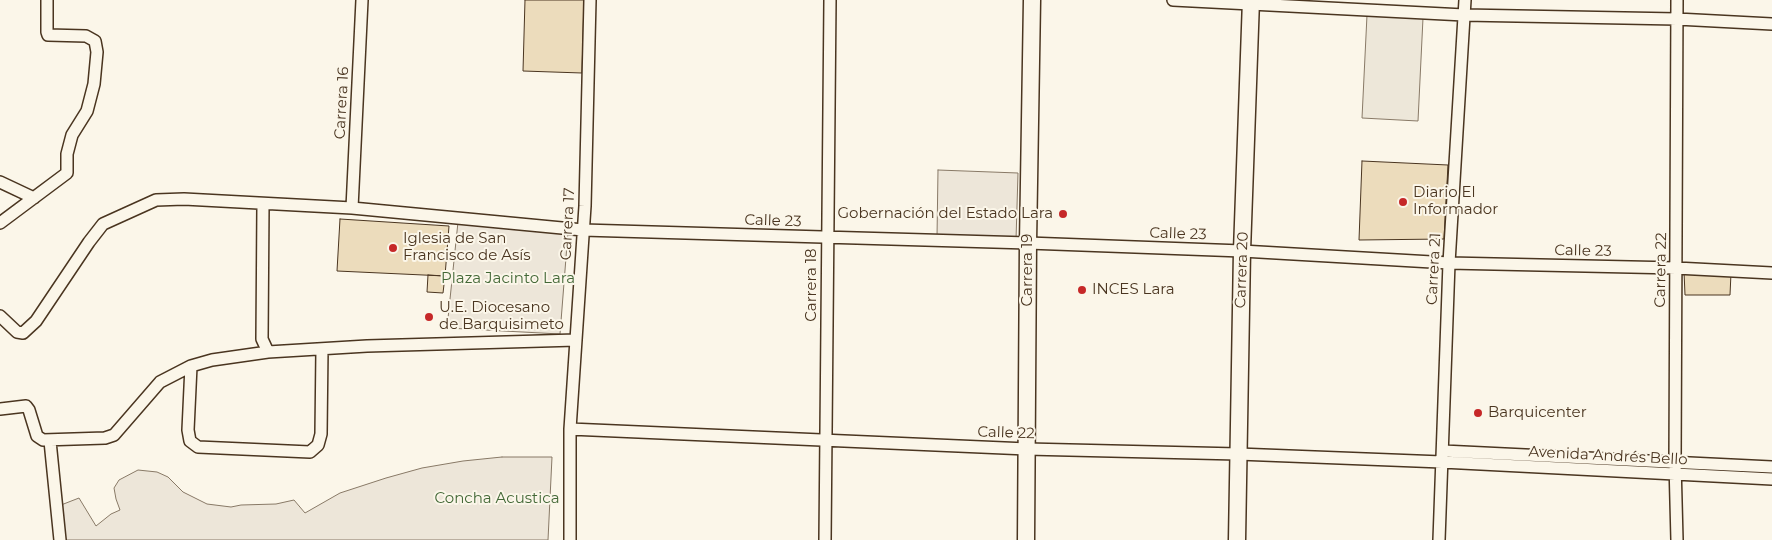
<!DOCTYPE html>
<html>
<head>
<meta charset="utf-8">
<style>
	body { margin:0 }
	canvas { display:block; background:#fbf6e9 }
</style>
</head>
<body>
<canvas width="1772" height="540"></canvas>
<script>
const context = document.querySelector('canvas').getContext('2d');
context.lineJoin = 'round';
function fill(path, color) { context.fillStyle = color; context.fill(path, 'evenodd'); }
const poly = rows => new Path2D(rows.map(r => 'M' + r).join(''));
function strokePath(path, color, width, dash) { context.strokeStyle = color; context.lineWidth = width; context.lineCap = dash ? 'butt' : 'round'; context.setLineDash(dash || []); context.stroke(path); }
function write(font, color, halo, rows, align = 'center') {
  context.font = font + ' Montserrat,sans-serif'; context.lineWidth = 4; context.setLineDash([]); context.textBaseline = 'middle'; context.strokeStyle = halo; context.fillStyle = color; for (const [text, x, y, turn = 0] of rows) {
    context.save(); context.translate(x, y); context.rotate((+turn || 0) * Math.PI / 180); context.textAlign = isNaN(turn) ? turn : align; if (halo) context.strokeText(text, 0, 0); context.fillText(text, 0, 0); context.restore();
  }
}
const green = poly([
	[938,170,1018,173,1016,240,937,237,938,170],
	[458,222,568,232,560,334,447,328,458,222],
	[502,457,552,457,548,540,65,540,61,505,79,498,96,526,111,514,120,510,116,499,114,488,119,480,138,470,157,472,168,477,183,492,207,504,231,507,241,505,276,504,294,500,305,513,340,493,386,478,422,468,463,461,502,457]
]);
const parking = poly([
	[1367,15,1423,18,1418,121,1362,118,1367,15]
]);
const building = poly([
	[525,0,584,0,582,73,523,71,525,0],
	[1362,161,1448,165,1444,239,1359,240,1362,161],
	[340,219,449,226,445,276,337,271,340,219],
	[1684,271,1731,273,1730,295,1685,295,1684,271],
	[428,275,445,276,443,293,427,292,428,275]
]);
const street = poly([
	[1173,0,1464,15,1677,19,1772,24],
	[0,182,34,198],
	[263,204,262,339,268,352],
	[352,208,362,0],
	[0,223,67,173,67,154,72,135,87,111,94,84,97,52,95,41,86,36,48,35,47,32,47,0],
	[0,316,17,332,23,333,36,321,89,242,103,224,156,200,184,199,352,208,583,230,1028,243,1242,251,1449,263,1676,268,1772,273],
	[191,366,188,430,190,441,198,447,310,452,318,445,321,434,322,349],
	[0,409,26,406,29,410,37,436,43,440,105,438,114,435,160,382,191,366,212,360,268,352,367,346,576,340],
	[570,429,1027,449,1238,454,1442,462,1772,479],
	[50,441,60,540],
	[1443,451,1772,467],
	[570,540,570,429,585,206,590,0],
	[825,540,830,0],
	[1439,540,1449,263,1465,0],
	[1677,540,1675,463,1677,0]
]);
const secondary = poly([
	[1026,540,1028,243,1032,0],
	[1237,540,1242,251,1251,0]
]);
const markers = [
	[1403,202,5,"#c62828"],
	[1063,214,5,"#c62828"],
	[393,248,5,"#c62828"],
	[1082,290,5,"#c62828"],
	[429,317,5,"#c62828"],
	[1478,413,5,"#c62828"]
];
const streetNames = [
	["Carrera 16",342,103,-87],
	["Calle 23",773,221,2],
	["Carrera 17",568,224,-87],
	["Calle 23",1178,234,2],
	["Calle 23",1583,251,1],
	["Carrera 21",1434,269,-87],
	["Carrera 19",1028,270,-90],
	["Carrera 20",1242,270,-88],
	["Carrera 22",1661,270,-89],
	["Carrera 18",812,285,-90],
	["Calle 22",1006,433,2],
	["Avenida Andrés Bello",1608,456,3]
];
const poiNames = [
	["Diario El",1413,193],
	["Informador",1413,210],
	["Gobernación del Estado Lara",1053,214,"right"],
	["Iglesia de San",403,239],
	["Francisco de Asís",403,256],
	["INCES Lara",1092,290],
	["U.E. Diocesano",439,308],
	["de Barquisimeto",439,325],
	["Barquicenter",1488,413]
];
const parkNames = [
	["Plaza Jacinto Lara",508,279],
	["Concha Acustica",497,499]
];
fill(green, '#ede6d9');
strokePath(green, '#887966', 1);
fill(parking, '#ede7d9');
strokePath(parking, '#887966', 1);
fill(building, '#ecdcbc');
strokePath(building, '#4a3520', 1);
strokePath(street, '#4a3520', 14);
strokePath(secondary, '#4a3520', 19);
strokePath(street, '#fbf6e9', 11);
strokePath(secondary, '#fbf6e9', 16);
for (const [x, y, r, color] of markers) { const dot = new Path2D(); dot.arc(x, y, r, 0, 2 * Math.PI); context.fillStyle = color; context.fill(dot); strokePath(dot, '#fbf6e9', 2); }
write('15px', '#4a3520', '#fbf6e9', streetNames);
write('15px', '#4a3520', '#fbf6e9', poiNames, 'left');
write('15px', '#436837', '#fbf6e9', parkNames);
</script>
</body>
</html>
